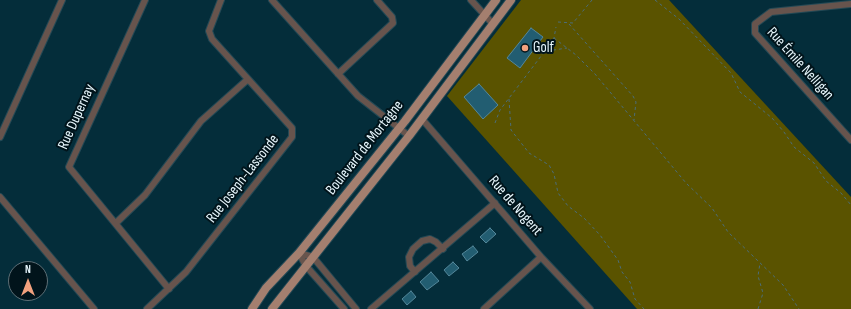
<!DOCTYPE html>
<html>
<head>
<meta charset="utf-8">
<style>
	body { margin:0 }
	#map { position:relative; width:851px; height:309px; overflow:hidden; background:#042d3a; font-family:"Sofia Sans Condensed",sans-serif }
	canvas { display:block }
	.north { position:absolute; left:8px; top:261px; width:40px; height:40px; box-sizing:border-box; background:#01141b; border:1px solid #5d6f76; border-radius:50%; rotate:0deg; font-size:11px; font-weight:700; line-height:16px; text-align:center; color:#e8f8fe }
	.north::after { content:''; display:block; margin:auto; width:14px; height:18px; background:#f2a17e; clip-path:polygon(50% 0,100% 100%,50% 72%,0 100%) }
</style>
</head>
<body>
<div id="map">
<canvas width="851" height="309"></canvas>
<div class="north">N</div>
</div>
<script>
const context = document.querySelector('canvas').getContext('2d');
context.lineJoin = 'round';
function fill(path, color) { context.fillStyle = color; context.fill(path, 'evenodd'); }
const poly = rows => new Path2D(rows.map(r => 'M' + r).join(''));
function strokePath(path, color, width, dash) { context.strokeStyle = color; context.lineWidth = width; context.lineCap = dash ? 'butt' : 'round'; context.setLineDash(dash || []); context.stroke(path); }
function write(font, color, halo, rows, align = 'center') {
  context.font = font + ' "Sofia Sans Condensed",sans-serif'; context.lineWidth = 4; context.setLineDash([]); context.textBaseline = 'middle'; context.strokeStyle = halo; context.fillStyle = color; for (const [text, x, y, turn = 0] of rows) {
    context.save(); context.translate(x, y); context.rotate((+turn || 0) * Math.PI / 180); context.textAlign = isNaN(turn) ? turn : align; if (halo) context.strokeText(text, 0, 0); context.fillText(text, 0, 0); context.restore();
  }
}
const green = poly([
	[521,0,669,0,851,197,851,309,637,309,447,96]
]);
const building = poly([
	[531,28,543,37,520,68,507,58,531,28],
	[479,84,498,105,483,119,464,97,479,84],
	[490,228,496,234,486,243,480,237,490,228],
	[473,246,478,252,467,261,462,254,473,246],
	[453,262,459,268,449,276,444,270,453,262],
	[431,272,439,281,427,290,420,282,431,272],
	[411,291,416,297,407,305,402,299,411,291]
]);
const path = poly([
	[655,0,679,19,731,73,740,92,772,118,784,132,794,147,814,163,826,181,841,193,851,205],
	[558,22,573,23,592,0],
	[569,24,633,96,636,102,634,120],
	[554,38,576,55,595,74,686,183,712,208,728,232,783,285,799,309],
	[547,51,567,48],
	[509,99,511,130,529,153,549,165,554,174,558,193,568,206,584,218,600,235,618,260,622,272,630,282,635,299,644,309],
	[495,123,500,110,551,43,554,38,556,27],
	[758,309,763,293,758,276,760,263]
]);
const minor = poly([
	[145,0,69,167,169,289],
	[272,0,358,96,409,136],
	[471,0,493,24],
	[851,4,771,12,755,24,755,33,851,140],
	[338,74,393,23,392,17,377,0],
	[422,119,541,257,590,309],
	[0,137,62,0],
	[0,197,94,309],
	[116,223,145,195,201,121,247,80],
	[299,253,313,257,356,309],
	[299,253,306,266,344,309],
	[415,272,410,266,409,257,413,249,422,241,430,239,436,242,443,249],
	[147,309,186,272,292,137,292,128,212,39,209,31,221,0],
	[371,309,495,203],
	[484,309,541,257]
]);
const major = poly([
	[252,309,266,288,299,253,405,121,496,0],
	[272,309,409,136,511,0]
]);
const markers = [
	[525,48,4,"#f2a17e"]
];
const poiNames = [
	["Golf",533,48]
];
const streetNames = [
	["Rue Émile Nelligan",800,64,48],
	["Rue Dupernay",77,117,-66],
	["Boulevard de Mortagne",365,148,-52],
	["Rue Joseph-Lassonde",243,179,-52],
	["Rue de Nogent",515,206,49]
];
fill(green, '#5a5300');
fill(building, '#225d71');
strokePath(building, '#54879a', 1);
strokePath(minor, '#244955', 8);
strokePath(major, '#244955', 10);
strokePath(path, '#4c6d78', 1, [3, 3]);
strokePath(minor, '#67544d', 6);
strokePath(major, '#a47f6f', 8);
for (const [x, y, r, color] of markers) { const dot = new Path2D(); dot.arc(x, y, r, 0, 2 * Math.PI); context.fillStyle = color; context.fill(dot); strokePath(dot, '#01141b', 1.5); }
write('15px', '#e8f8fe', '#01141b', poiNames, 'left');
write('15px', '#e8f8fe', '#01141b', streetNames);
</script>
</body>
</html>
